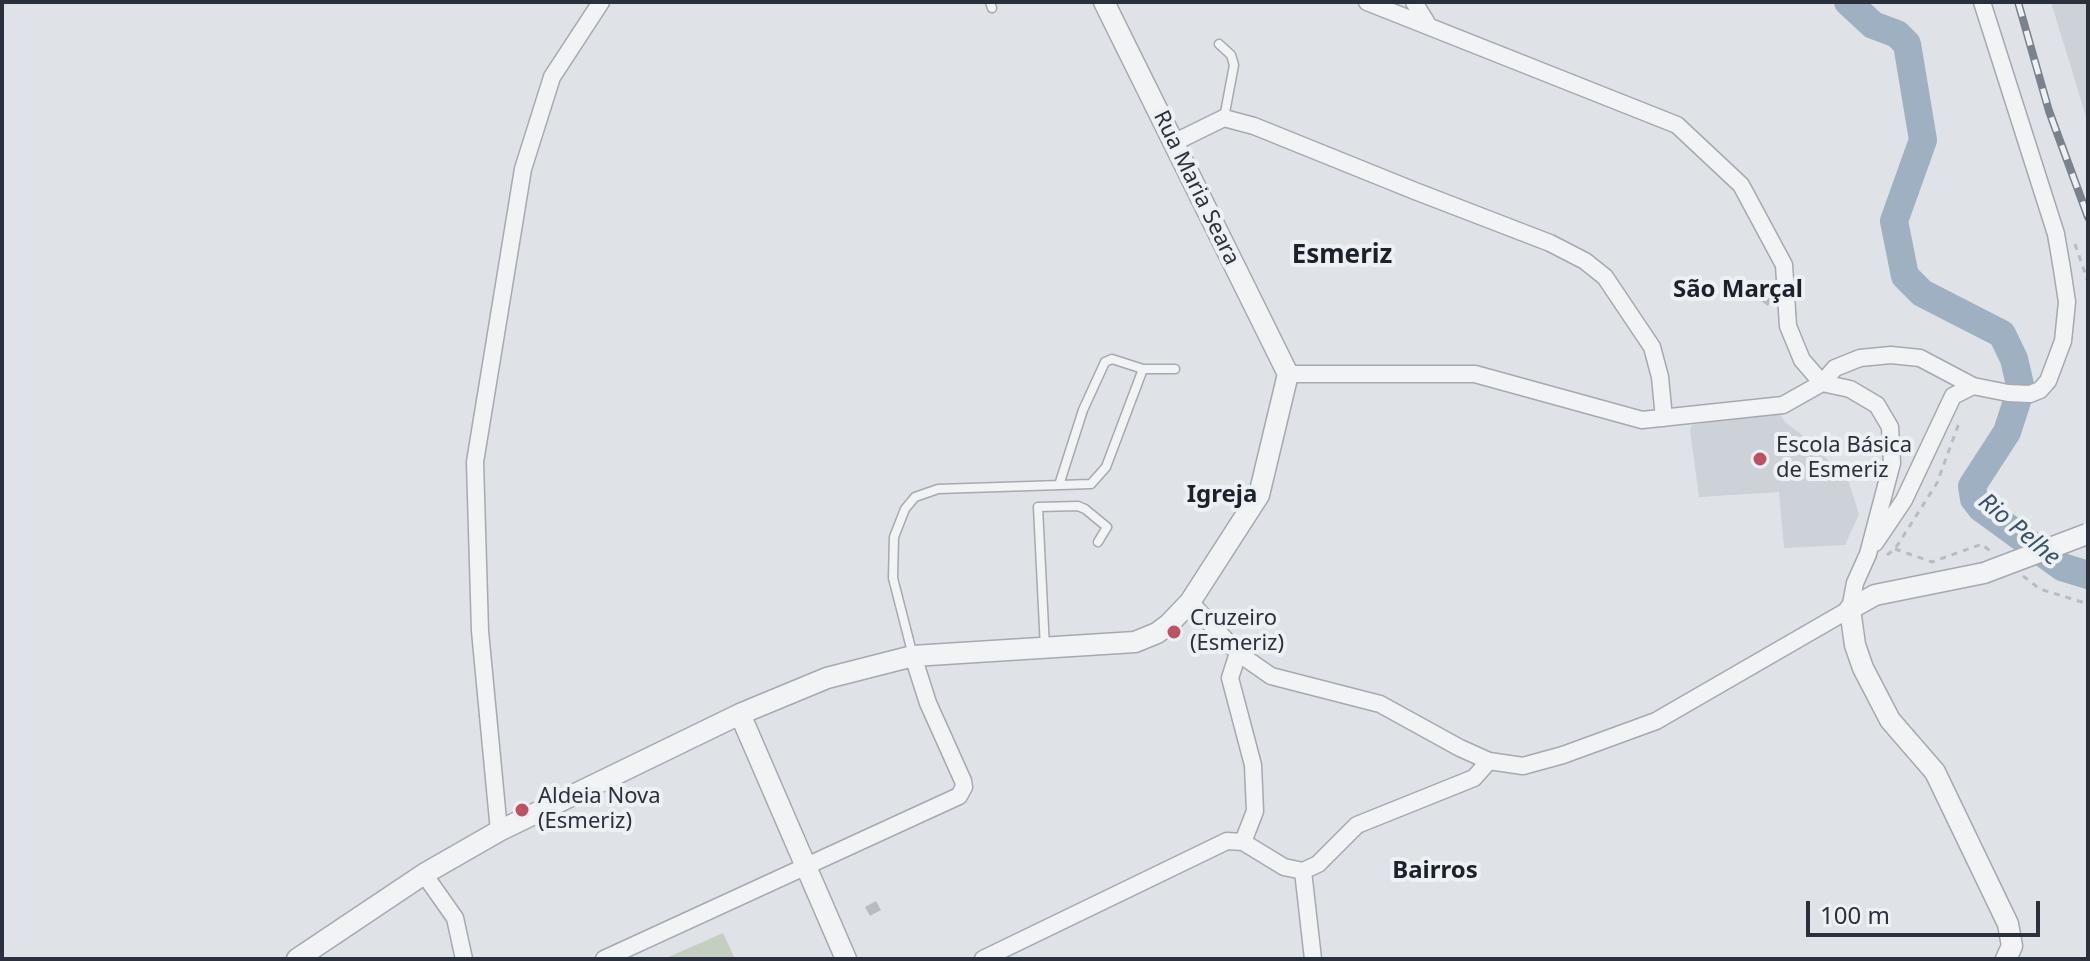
<!DOCTYPE html>
<html>
<head>
<meta charset="utf-8">
<style>
	body { margin:0 }
	#map { position:relative; width:2090px; height:961px; overflow:hidden; background:#dfe2e6; font-family:"Noto Sans",sans-serif }
	canvas { display:block }
	.frame { position:absolute; inset:0; border:4px solid #2a303c; pointer-events:none }
	.scale { position:absolute; left:1806px; top:901px; width:234px; height:36px; box-sizing:border-box; border:4px solid #2a303c; border-top:0; padding-left:10px; font-size:24px; line-height:28px; white-space:nowrap; color:#2a303c; -webkit-text-stroke:6px #eef1f4; paint-order:stroke }
</style>
</head>
<body>
<div id="map">
<canvas width="2090" height="961"></canvas>
<div class="frame"></div>
<div class="scale">100 m</div>
</div>
<script>
const context = document.querySelector('canvas').getContext('2d');
context.lineJoin = 'round';
function fill(path, color) { context.fillStyle = color; context.fill(path, 'evenodd'); }
const poly = rows => new Path2D(rows.map(r => 'M' + r).join(''));
function strokePath(path, color, width, dash) { context.strokeStyle = color; context.lineWidth = width; context.lineCap = dash ? 'butt' : 'round'; context.setLineDash(dash || []); context.stroke(path); }
function write(font, color, halo, rows, align = 'center') {
  context.font = font + ' "Noto Sans",sans-serif'; context.lineWidth = 8; context.setLineDash([]); context.textBaseline = 'middle'; context.strokeStyle = halo; context.fillStyle = color; for (const [text, x, y, turn = 0] of rows) {
    context.save(); context.translate(x, y); context.rotate((+turn || 0) * Math.PI / 180); context.textAlign = isNaN(turn) ? turn : align; if (halo) context.strokeText(text, 0, 0); context.fillText(text, 0, 0); context.restore();
  }
}
const built = poly([
	[2051,2,2087,2,2088,5,2088,123],
	[1777,410,1785,422,1806,438,1848,480,1859,514,1845,545,1784,548,1779,492,1699,497,1690,430,1692,425]
]);
const green = poly([
	[723,933,735,959,664,959]
]);
const shadow = poly([
	[1772,290,1776,292,1767,303,1767,295]
]);
const river = poly([
	[1848,2,1873,25,1897,34,1907,44,1923,140,1894,221,1905,276,1922,293,2002,334,2014,359,2021,389,2007,432,1972,486,1974,499,1981,508,2062,567,2088,575]
]);
const building = poly([
	[1765,294,1772,298,1768,306,1761,301],
	[876,901,881,910,870,916,865,907]
]);
const path = poly([
	[2075,244,2088,282],
	[1895,549,1932,562,1982,544,1991,552],
	[1887,555,1895,549,1937,483,1959,423],
	[2023,576,2040,589,2088,604]
]);
const service = poly([
	[990,2,992,8],
	[1219,44,1231,55,1234,65,1224,118],
	[1059,485,1083,410,1105,362,1112,359,1143,369,1175,369],
	[1045,648,1038,507,1078,506,1085,509,1107,527,1098,542],
	[913,656,893,578,894,537,905,509,915,497,938,489,1091,484,1106,467,1143,369]
]);
const minor = poly([
	[1367,2,1677,125,1741,185,1784,265,1788,326,1802,360,1822,383],
	[1414,2,1428,25],
	[1173,143,1224,118,1254,126,1415,191,1550,243,1585,261,1605,277,1652,347,1660,377,1664,418],
	[1288,374,1475,374,1642,420,1783,405,1822,383,1835,368,1860,358,1891,355,1920,358,1973,386,2008,393,2030,394,2040,390,2048,381,2063,341,2067,302,2062,269,2056,234,1982,2],
	[1875,543,1904,500,1953,396,1973,386],
	[1190,602,1238,653,1271,676,1380,704,1460,748,1489,761,1523,766,1563,755,1656,721,1850,609,1855,583,1868,554,1892,463,1890,427,1877,405,1850,389,1822,383],
	[1238,653,1230,678,1253,765,1255,811,1243,842],
	[499,831,480,631,475,462,523,169,552,77,601,2],
	[1303,871,1313,959],
	[424,874,455,918,464,959],
	[604,959,959,796,964,787,963,781,928,703,913,656],
	[983,959,1227,841,1243,842,1284,867,1303,871,1318,864,1357,825,1474,778,1489,761]
]);
const tertiary = poly([
	[1984,573,1875,595,1850,609,1855,645,1863,668,1890,720,1935,772,2008,924,2012,946,2006,959],
	[740,714,846,959],
	[297,959,424,874,499,831,740,714,827,678,913,656,1135,642,1157,633,1169,624,1190,602,1259,495,1288,374,1104,2]
]);
const rail = poly([
	[2018,2,2049,111,2088,217]
]);
const tertiaryBridge = poly([
	[1984,573,2087,534]
]);
const markers = [
	[1760,459,8,"#bd5264"],
	[1174,632,8,"#bd5264"],
	[522,810,8,"#bd5264"]
];
const streetNames = [
	["Rua Maria Seara",1196,188,64]
];
const poiNames = [
	["Escola Básica",1776,446],
	["de Esmeriz",1776,471],
	["Cruzeiro",1190,619],
	["(Esmeriz)",1190,644],
	["Aldeia Nova",538,797],
	["(Esmeriz)",538,822]
];
const neighbourhoodNames = [
	["São Marçal",1738,290],
	["Igreja",1222,495],
	["Bairros",1435,871]
];
const waterNames = [
	["Rio Pelhe",2019,530,40]
];
const quarterNames = [
	["Esmeriz",1342,256]
];
fill(built, '#cdd1d8');
fill(green, '#c5cfc1');
fill(shadow, '#0003');
strokePath(river, '#9eb0c2', 28);
fill(building, '#b7bbc2');
strokePath(service, '#a5a9b0', 11);
strokePath(minor, '#a5a9b0', 19);
strokePath(tertiary, '#a5a9b0', 23);
strokePath(path, '#b9bcc1', 3, [6, 6]);
strokePath(service, '#f1f3f5', 8);
strokePath(minor, '#f1f3f5', 16);
strokePath(tertiary, '#f1f3f5', 20);
strokePath(rail, '#7a828e', 8);
strokePath(rail, '#eef1f4', 5, [15]);
strokePath(tertiaryBridge, '#a5a9b0', 23, []);
strokePath(tertiaryBridge, '#f1f3f5', 20);
for (const [x, y, r, color] of markers) { const dot = new Path2D(); dot.arc(x, y, r, 0, 2 * Math.PI); context.fillStyle = color; context.fill(dot); strokePath(dot, '#eef1f4', 3); }
write('22px', '#2a303c', '#eef1f4', streetNames);
write('22px', '#2a303c', '#eef1f4', poiNames, 'left');
write('bold 24px', '#1c222c', '#eef1f4', neighbourhoodNames);
write('italic 24px', '#39506a', '#eef1f4', waterNames);
write('bold 26px', '#1c222c', '#eef1f4', quarterNames);
</script>
</body>
</html>
